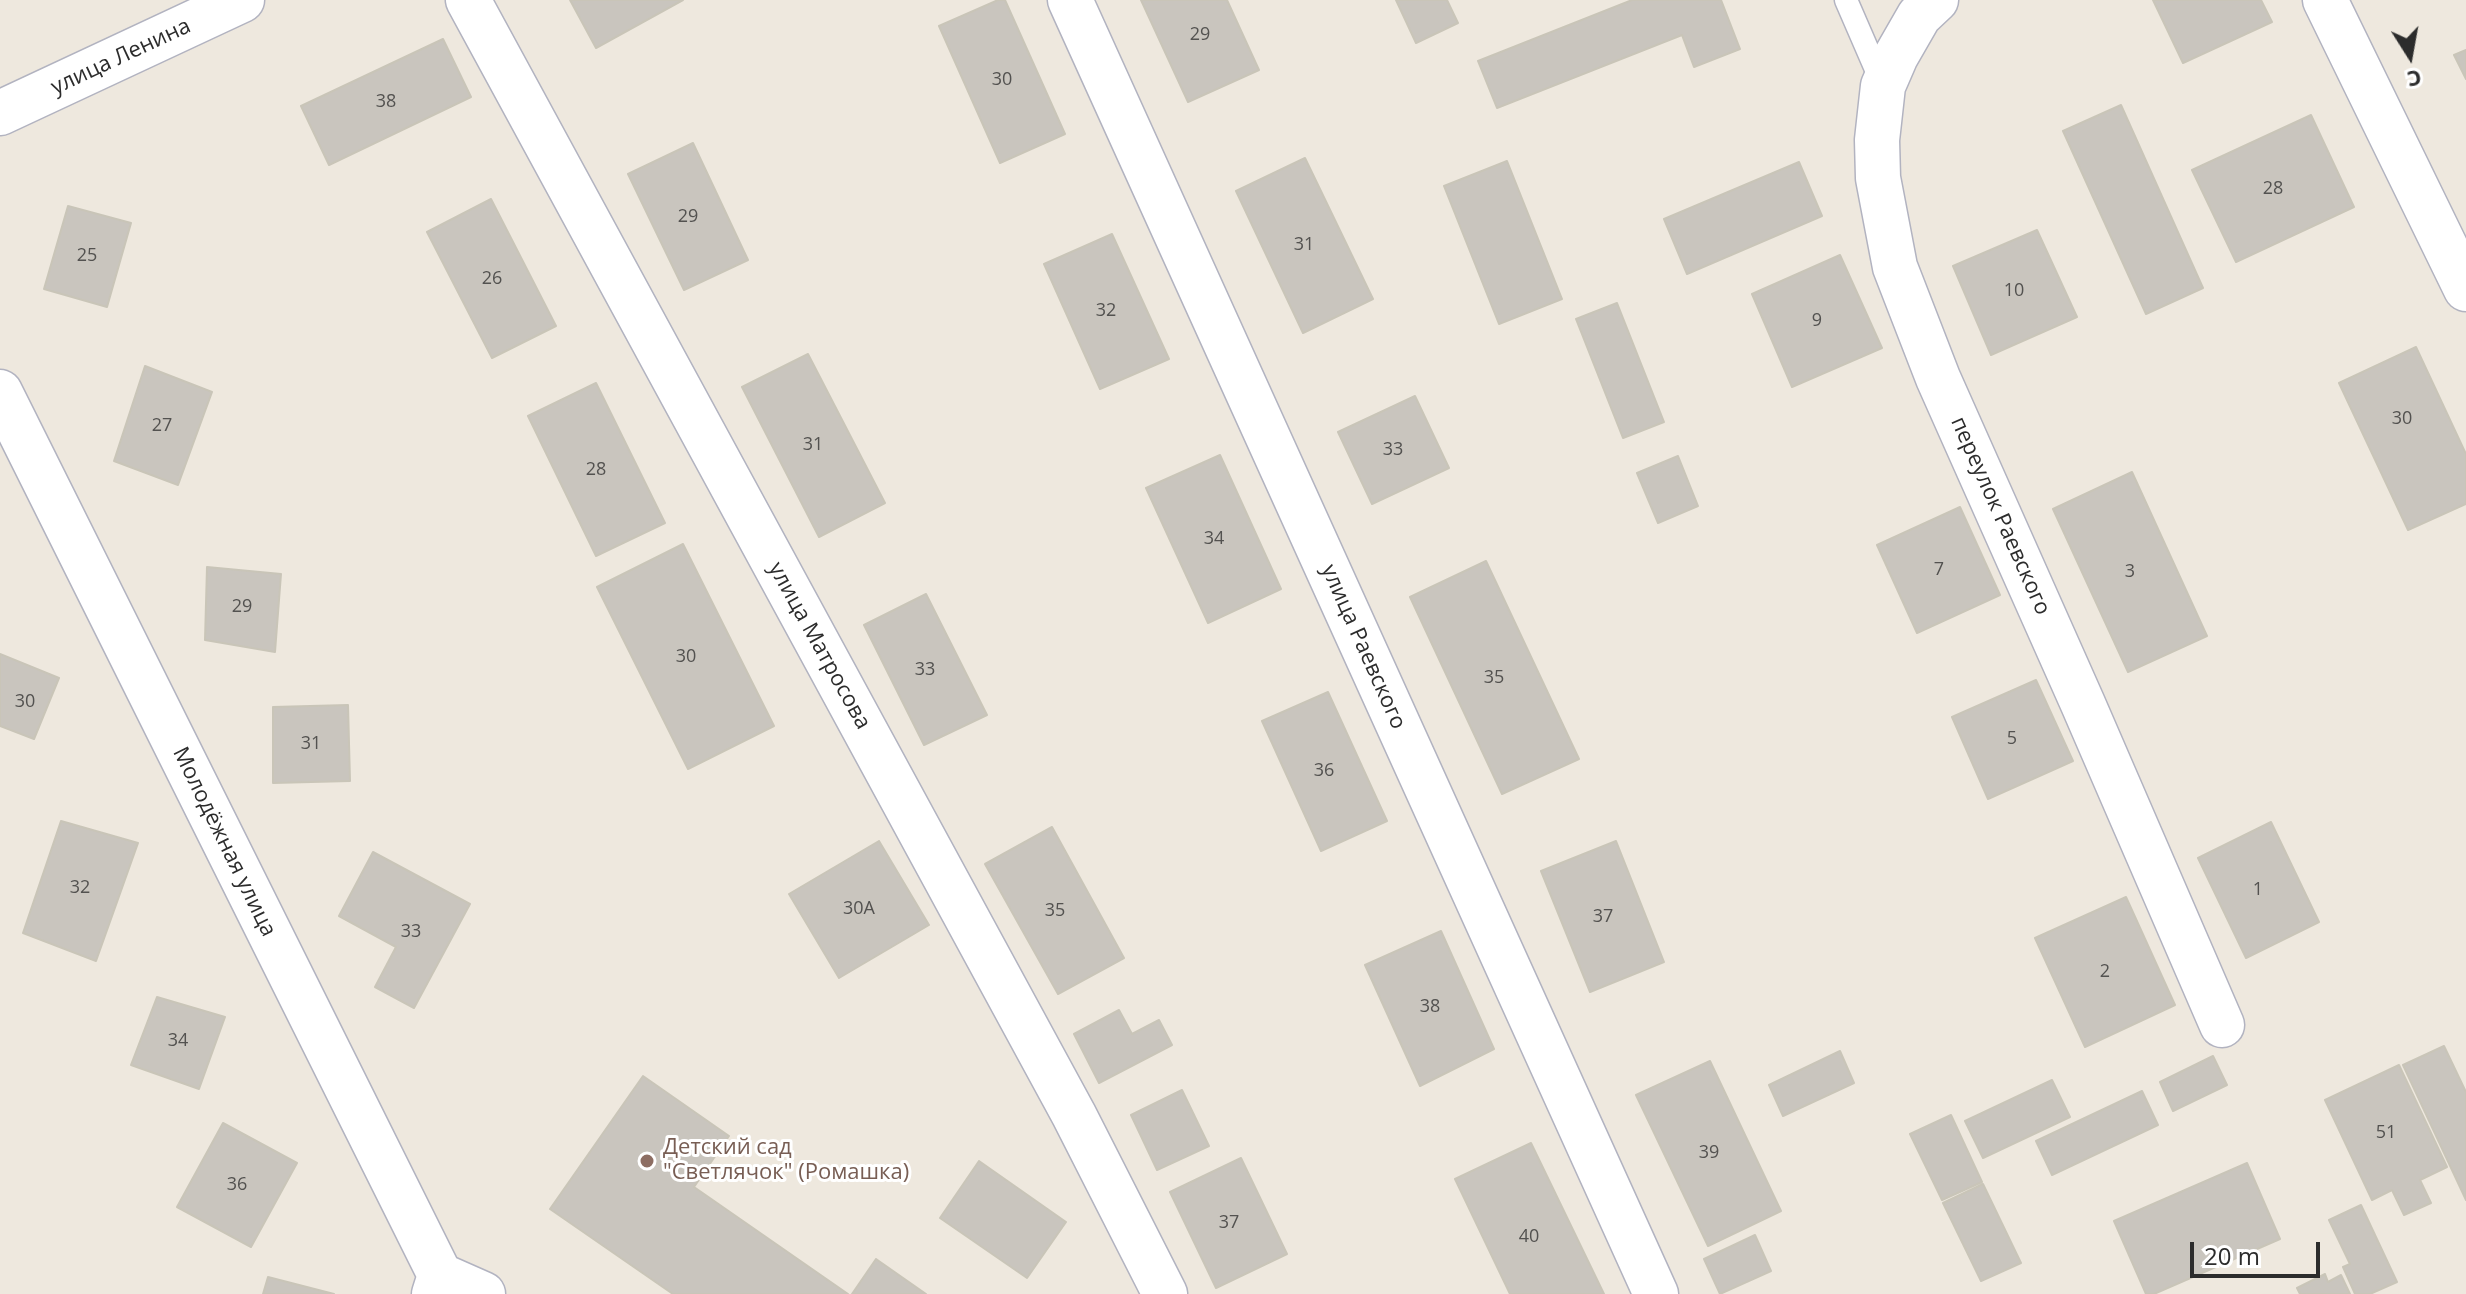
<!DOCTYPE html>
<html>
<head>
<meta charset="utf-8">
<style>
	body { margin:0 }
	#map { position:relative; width:2466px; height:1294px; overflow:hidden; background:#eee8de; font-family:"Open Sans",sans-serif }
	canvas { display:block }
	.north { position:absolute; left:2370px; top:16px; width:80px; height:80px; -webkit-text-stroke:6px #fff; paint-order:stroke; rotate:169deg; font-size:22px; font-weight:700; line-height:32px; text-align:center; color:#2c2c2c }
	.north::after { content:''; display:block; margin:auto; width:28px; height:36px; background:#2c2c2c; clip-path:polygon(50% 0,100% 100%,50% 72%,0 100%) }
	.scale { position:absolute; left:2190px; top:1242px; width:130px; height:36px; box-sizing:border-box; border:4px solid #2c2c2c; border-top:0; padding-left:10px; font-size:24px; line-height:28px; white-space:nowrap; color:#2c2c2c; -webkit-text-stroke:6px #fff; paint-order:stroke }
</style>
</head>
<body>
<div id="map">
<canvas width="2466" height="1294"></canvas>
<div class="north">С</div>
<div class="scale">20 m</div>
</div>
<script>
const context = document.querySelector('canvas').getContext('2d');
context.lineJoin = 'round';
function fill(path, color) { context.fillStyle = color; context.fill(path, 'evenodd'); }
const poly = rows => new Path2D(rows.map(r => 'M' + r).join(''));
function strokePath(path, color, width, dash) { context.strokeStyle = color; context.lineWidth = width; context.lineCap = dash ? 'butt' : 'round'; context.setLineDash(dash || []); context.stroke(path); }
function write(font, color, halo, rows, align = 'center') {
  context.font = font + ' "Open Sans",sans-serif'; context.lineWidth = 6; context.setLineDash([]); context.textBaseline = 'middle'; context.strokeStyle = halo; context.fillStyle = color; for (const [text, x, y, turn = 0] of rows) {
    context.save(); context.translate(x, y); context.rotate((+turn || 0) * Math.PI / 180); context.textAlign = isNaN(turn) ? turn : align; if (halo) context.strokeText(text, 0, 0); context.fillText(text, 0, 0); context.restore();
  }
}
const building = poly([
	[570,0,683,0,596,48,570,0],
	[998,0,1005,0,1065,134,1000,163,939,26,998,0],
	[1141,0,1227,0,1259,70,1188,102,1141,0],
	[1396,0,1447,0,1458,23,1416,43,1396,0],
	[1632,0,1721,0,1740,49,1694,67,1682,35,1497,108,1478,61,1632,0],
	[2153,0,2261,0,2272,22,2183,63,2153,0],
	[443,39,471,97,329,165,301,106,443,39],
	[2466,50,2466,79,2454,55,2466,50],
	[2121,105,2203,288,2146,314,2063,131,2121,105],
	[2311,115,2354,207,2236,262,2192,170,2311,115],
	[693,143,748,260,684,290,628,174,693,143],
	[1305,158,1373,299,1303,333,1236,191,1305,158],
	[1507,161,1562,299,1499,324,1444,186,1507,161],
	[1799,162,1822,216,1687,274,1664,219,1799,162],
	[491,199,556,326,492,358,427,232,491,199],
	[68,206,131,223,107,307,44,289,68,206],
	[2037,230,2077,317,1991,355,1953,266,2037,230],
	[1112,234,1169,359,1100,389,1044,264,1112,234],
	[1840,255,1882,348,1792,387,1752,294,1840,255],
	[1617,303,1664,422,1623,438,1576,319,1617,303],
	[2416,347,2466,454,2466,504,2408,530,2339,383,2416,347],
	[808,354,885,503,819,537,742,387,808,354],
	[145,366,212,392,178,485,114,461,145,366],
	[596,383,665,523,596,556,528,416,596,383],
	[1415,396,1449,468,1372,504,1338,432,1415,396],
	[1220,455,1281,589,1208,623,1146,488,1220,455],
	[1678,456,1698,506,1658,523,1637,473,1678,456],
	[2132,472,2207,636,2128,672,2053,509,2132,472],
	[1960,507,2000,595,1917,633,1877,545,1960,507],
	[683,544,774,726,688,769,597,587,683,544],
	[1486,561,1579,759,1502,794,1410,597,1486,561],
	[207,567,281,574,275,652,205,640,207,567],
	[926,594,987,715,924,745,864,625,926,594],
	[0,654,59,678,34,739,0,726,0,654],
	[2036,680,2073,761,1988,799,1952,717,2036,680],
	[1328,692,1387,821,1321,851,1262,721,1328,692],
	[348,705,350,781,273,783,273,707,348,705],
	[61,821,138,843,96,961,23,933,61,821],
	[2271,822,2319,922,2246,958,2198,858,2271,822],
	[1052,827,1124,958,1058,994,985,864,1052,827],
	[879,841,929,925,839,978,789,894,879,841],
	[1616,841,1664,962,1590,992,1541,871,1616,841],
	[373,852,470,904,414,1008,375,987,396,947,339,916,373,852],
	[2126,897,2175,1005,2085,1047,2035,938,2126,897],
	[1441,931,1494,1049,1420,1086,1365,965,1441,931],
	[157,997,225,1017,199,1089,131,1065,157,997],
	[1119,1010,1132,1034,1159,1020,1172,1045,1099,1083,1074,1034,1119,1010],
	[2444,1046,2466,1092,2466,1200,2403,1065,2444,1046],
	[1840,1051,1854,1083,1783,1116,1769,1085,1840,1051],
	[2213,1056,2227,1085,2173,1111,2160,1082,2213,1056],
	[1710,1061,1781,1211,1708,1246,1636,1095,1710,1061],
	[2399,1065,2447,1167,2420,1180,2431,1203,2404,1215,2392,1190,2372,1200,2325,1100,2399,1065],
	[643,1076,729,1136,694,1187,848,1294,673,1294,550,1209,643,1076],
	[2052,1080,2070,1117,1983,1158,1965,1121,2052,1080],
	[1182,1090,1209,1146,1157,1170,1131,1115,1182,1090],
	[2142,1091,2158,1125,2052,1175,2036,1141,2142,1091],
	[1951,1115,1982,1182,1942,1200,1910,1134,1951,1115],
	[223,1123,297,1163,251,1247,177,1207,223,1123],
	[1531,1143,1604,1294,1510,1294,1455,1179,1531,1143],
	[1241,1158,1287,1254,1216,1288,1170,1192,1241,1158],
	[979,1161,1066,1222,1027,1278,940,1218,979,1161],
	[2247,1163,2280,1239,2154,1294,2146,1294,2114,1221,2247,1163],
	[1983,1184,2021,1263,1981,1281,1943,1203,1983,1184],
	[2361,1205,2397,1282,2370,1294,2355,1294,2343,1267,2350,1264,2329,1220,2361,1205],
	[1755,1235,1771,1271,1720,1294,1704,1259,1755,1235],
	[876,1259,926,1294,852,1294,876,1259],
	[2325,1274,2328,1282,2341,1275,2350,1294,2300,1294,2297,1288,2325,1274],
	[268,1277,334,1294,263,1294,268,1277]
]);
const service = poly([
	[1846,0,1882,83]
]);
const minor = poly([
	[468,0,1074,1115,1165,1294],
	[1070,0,1656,1294],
	[1936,0,1919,16,1896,56,1883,86,1877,140,1878,178,1895,267,1938,378,2083,704,2222,1025],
	[2325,0,2466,289],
	[0,392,440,1275,434,1294],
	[440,1275,483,1294]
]);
const secondary = poly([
	[0,113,242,0]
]);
const markers = [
	[647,1161,8,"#8d6e63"]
];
const numberNames = [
	["29",1200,35],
	["30",1002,80],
	["38",386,102],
	["28",2273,189],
	["29",688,217],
	["31",1304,245],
	["25",87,256],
	["26",492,279],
	["10",2014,291],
	["32",1106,311],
	["9",1817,321],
	["30",2402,419],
	["27",162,426],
	["31",813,445],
	["33",1393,450],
	["28",596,470],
	["34",1214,539],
	["7",1939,570],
	["3",2130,572],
	["29",242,607],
	["30",686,657],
	["33",925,670],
	["35",1494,678],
	["30",25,702],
	["5",2012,739],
	["31",311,744],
	["36",1324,771],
	["32",80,888],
	["1",2258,890],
	["30А",859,909],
	["35",1055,911],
	["37",1603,917],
	["33",411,932],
	["2",2105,972],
	["38",1430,1007],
	["34",178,1041],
	["51",2386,1133],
	["39",1709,1153],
	["36",237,1185],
	["37",1229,1223],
	["40",1529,1237]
];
const streetNames = [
	["улица Ленина",121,57,-25],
	["переулок Раевского",2000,516,66],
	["улица Матросова",819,646,61],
	["улица Раевского",1363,647,66],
	["Молодёжная улица",224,842,64]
];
const educationNames = [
	["Детский сад",663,1148],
	["\"Светлячок\" (Ромашка)",663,1173]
];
fill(building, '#c9c5be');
strokePath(building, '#c9c5b8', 2);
strokePath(service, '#b2b3c0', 25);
strokePath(minor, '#b2b3c0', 47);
strokePath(secondary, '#b2b3c0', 47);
strokePath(service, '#fff', 22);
strokePath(minor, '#fff', 44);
strokePath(secondary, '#fff', 44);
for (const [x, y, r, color] of markers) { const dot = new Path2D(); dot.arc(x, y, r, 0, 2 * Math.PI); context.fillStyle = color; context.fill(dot); strokePath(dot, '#fff', 3); }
write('18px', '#535250', null, numberNames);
write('22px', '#2c2c2c', '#fff', streetNames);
write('22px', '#785e54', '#fff', educationNames, 'left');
</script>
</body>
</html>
